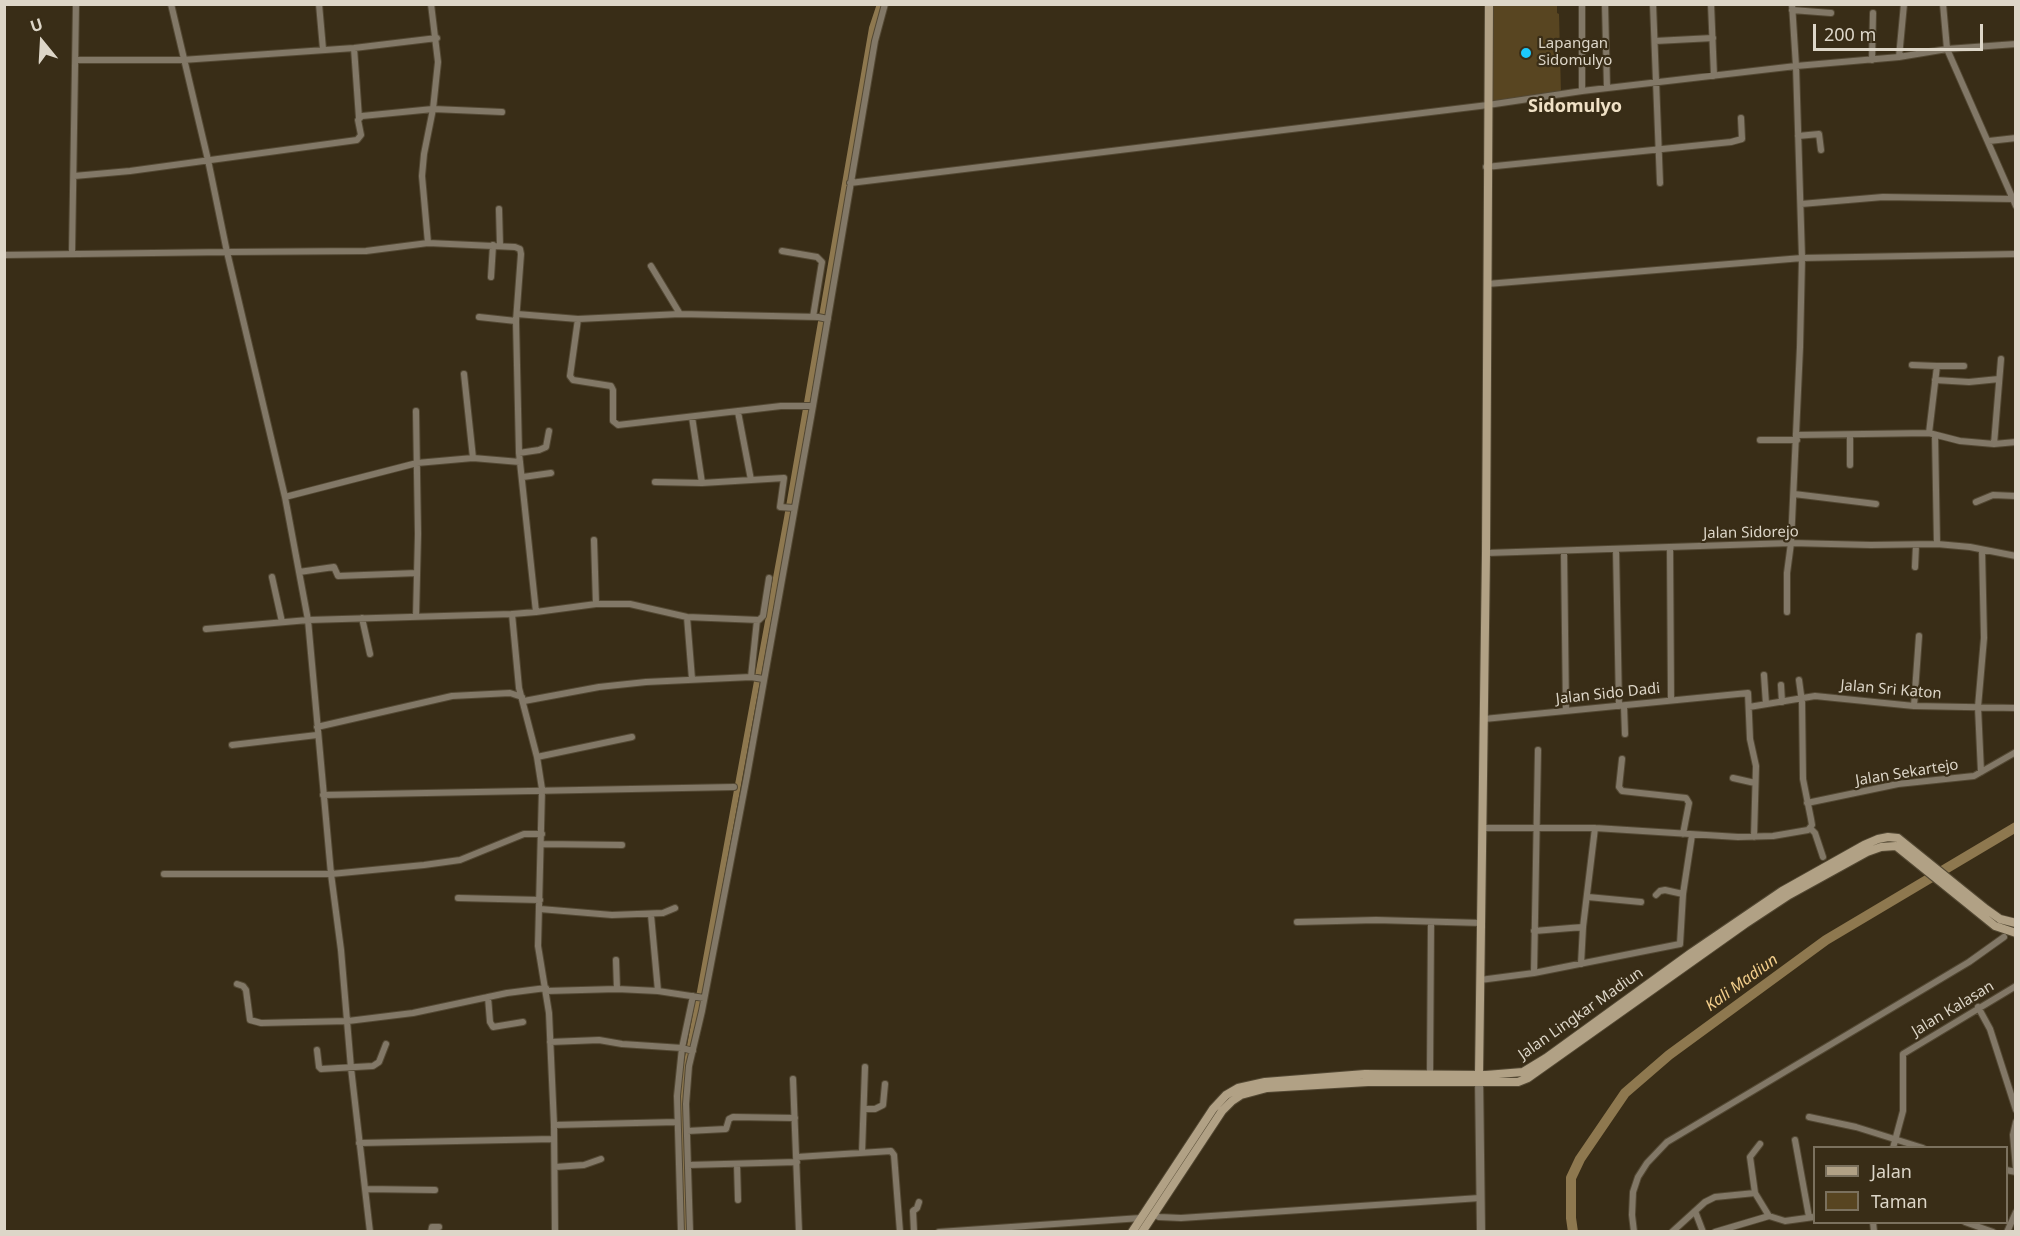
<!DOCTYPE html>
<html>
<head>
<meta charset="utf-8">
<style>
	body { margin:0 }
	#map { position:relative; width:2020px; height:1236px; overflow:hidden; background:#392d17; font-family:"Noto Sans",sans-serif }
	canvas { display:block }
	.frame { position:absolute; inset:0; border:6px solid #ddd6c8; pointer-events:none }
	.legend { position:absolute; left:1813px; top:1146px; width:195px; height:78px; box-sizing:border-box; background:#392d17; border:2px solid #7b715e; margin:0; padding:8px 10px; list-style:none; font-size:18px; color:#ddd6c8 }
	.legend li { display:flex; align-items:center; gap:12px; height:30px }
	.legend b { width:30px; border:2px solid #7b715e }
	.north { position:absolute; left:12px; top:12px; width:60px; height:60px; -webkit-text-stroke:4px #392d17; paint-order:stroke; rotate:342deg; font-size:16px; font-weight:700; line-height:24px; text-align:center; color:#ddd6c8 }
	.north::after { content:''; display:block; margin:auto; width:21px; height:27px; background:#ddd6c8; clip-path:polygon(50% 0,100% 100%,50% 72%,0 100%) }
	.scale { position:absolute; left:1813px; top:24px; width:170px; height:27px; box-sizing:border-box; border:3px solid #ddd6c8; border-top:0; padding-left:8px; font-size:18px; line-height:21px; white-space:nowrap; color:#ddd6c8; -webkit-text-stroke:4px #392d17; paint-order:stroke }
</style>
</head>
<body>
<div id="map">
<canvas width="2020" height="1236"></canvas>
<div class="frame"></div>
<ul class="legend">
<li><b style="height:8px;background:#b1a185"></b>Jalan</li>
<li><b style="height:16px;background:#584521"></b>Taman</li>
</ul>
<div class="north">U</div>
<div class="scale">200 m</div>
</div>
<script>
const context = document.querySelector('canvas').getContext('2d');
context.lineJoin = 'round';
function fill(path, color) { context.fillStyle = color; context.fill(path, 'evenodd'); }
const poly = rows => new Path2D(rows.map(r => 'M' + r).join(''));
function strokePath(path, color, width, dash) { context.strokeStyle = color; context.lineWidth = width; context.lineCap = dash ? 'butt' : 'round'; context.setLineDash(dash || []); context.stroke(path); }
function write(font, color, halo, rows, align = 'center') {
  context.font = font + ' "Noto Sans",sans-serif'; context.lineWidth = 4.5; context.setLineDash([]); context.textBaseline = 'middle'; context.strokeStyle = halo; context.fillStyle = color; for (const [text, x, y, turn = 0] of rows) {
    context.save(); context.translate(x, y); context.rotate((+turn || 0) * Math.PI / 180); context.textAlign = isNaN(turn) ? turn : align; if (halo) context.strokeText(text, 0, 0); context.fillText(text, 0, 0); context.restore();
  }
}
const green = poly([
	[1493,5,1557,5,1557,13,1559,14,1561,93,1492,102]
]);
const canal = poly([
	[686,1232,681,1127,683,1084,787,518,872,28,880,4]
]);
const river = poly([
	[1573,1232,1571,1218,1571,1178,1580,1159,1625,1093,1669,1055,1826,940,2016,827]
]);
const minor = poly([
	[171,4,208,160,227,252,366,251,428,243,515,247,520,249,521,254,516,321,519,453,536,612,512,614,308,620,206,629],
	[319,4,323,49],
	[1582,4,1582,91],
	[1605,4,1607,88],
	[1653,4,1660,183],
	[1711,4,1714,76],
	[1943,4,1947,49,2016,206],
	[1792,10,1831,13],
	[1655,41,1713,38],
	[354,48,359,118],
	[1899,57,1904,4],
	[76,60,182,60,354,48,437,38],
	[1872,60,1873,13],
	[1798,136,1819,134,1821,150],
	[1989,141,2016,138],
	[1486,167,1731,142,1742,139,1741,118],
	[74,176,130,171,357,140,361,135,358,120,362,116,433,109,502,112],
	[850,183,1488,105,1582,91,1796,66,1899,57,1947,49,2016,44],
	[1801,204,1883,197,2013,199],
	[499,209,500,246],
	[428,243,422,176,424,154,433,109,438,62,431,4],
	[782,251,817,257,822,262,813,317],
	[72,253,76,4],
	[4,255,227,252,285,497,308,620,331,874,341,950,351,1068,370,1232],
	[651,266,680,314],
	[491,277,493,245],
	[1487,284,1802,258,2016,254],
	[517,314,578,319,680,314,818,317,828,319],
	[479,317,516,321],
	[578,319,570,376,573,380,611,386,613,390,613,421,618,425,781,406,813,406],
	[1912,365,1937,366,1929,433],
	[1937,366,1964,366],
	[464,374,473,458],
	[1935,380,1969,382,1999,379],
	[416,411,418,534,416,617],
	[738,412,751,480],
	[692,417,702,483],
	[1797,435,1929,433,1960,441,1994,444,2016,442],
	[1935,435,1937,544],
	[1760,440,1797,440],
	[1994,444,2001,359],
	[519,453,539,450,546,447,549,431],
	[1850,465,1850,435],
	[523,477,551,473],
	[655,482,702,483,784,478,780,507,794,508],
	[1794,494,1876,504],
	[285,497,417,463,473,458,520,462],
	[1976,502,1993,495,2016,496],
	[594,540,596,604],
	[1670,547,1671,700],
	[1616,549,1619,706],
	[1564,552,1566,711],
	[1486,553,1791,543,1871,545,1937,544,1970,547,2016,556],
	[1915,567,1916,545],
	[299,572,334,567,338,576,417,573],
	[272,577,282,622],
	[536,612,596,604,630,604,687,617,759,620,763,616,769,578],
	[1787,612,1787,573,1791,543,1800,347,1802,258,1796,66,1792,4],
	[512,614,519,688,537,757,542,789,538,946,549,1013,554,1125,555,1232],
	[687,617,692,679],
	[362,618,370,654],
	[1764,675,1766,704],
	[751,677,757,620],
	[1781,685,1782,702],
	[524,701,599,687,646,682,751,677,763,679],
	[1624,706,1625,734],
	[1914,706,1919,636],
	[1749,707,1815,696,1914,706,2016,708],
	[1484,719,1748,693,1750,739,1756,766,1754,837],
	[317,727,452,696,510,693,522,697],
	[232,745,317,735],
	[537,757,632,737],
	[1622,759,1619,787,1622,791,1686,798,1689,803,1683,834],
	[1981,772,1978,707,1984,638,1982,550],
	[1733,778,1755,783],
	[323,795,734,787],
	[1807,803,1898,784,1974,776,2016,752],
	[1483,828,1595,828,1738,837,1773,836,1808,830,1812,825,1811,819,1803,779,1802,702,1799,680],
	[1810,828,1815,833,1823,857],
	[542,844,622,845],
	[164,874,331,874,424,865,460,860,524,834,542,834],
	[1656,895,1660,891,1665,890,1683,894],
	[1588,897,1641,902],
	[458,898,540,900],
	[540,909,612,915,663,913,675,908],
	[651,915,658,991],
	[1297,922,1376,920,1482,923],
	[1534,931,1583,927],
	[1680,944,1683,894,1692,835],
	[616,960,617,989],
	[1581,964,1583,927,1595,828],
	[1534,973,1538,750],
	[1480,980,1534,973,1680,944],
	[237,984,243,986,246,990,250,1020,261,1023,348,1021,413,1013,507,993,546,988],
	[546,991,617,989,658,991,704,998],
	[488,997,490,1022,493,1027,523,1022],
	[1978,1007,1990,1029,2016,1110],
	[550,1042,599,1040,622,1044,682,1048,693,1051],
	[317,1050,319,1067,321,1069,373,1066,379,1062,386,1044],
	[1430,1074,1431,923],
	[793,1079,799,1232],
	[864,1109,875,1109,883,1105,885,1084],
	[1809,1117,1856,1127,1923,1148],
	[2016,1122,2013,1135,2016,1169],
	[554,1125,677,1122],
	[687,1131,726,1129,729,1119,733,1117,795,1118],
	[1795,1140,1809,1217],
	[359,1143,554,1139],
	[1893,1148,1903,1111,1903,1054,2016,986],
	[862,1153,865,1067],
	[797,1157,891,1151,894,1155,900,1232],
	[737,1164,738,1200],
	[688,1165,797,1162],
	[555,1167,584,1165,601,1159],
	[2006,1170,2016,1172],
	[365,1189,435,1190],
	[1755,1193,1750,1157,1760,1144],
	[1695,1211,1703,1232],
	[1153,1214,1159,1217,1181,1218,1480,1198],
	[1769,1216,1785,1221,1814,1217],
	[1873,1222,1874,1232],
	[1965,1222,1993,1232],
	[431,1232,432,1227,439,1227],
	[681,1232,677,1096,682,1048,693,996],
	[690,1232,686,1104,689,1066,702,1011,747,776,813,406,875,41,885,4],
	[914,1232,913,1211,917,1208,919,1202],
	[939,1232,1141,1218],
	[1634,1232,1632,1215,1633,1192,1638,1177,1647,1163,1667,1142,1969,962,2004,937],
	[1672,1232,1705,1202,1715,1197,1755,1193,1769,1216],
	[1715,1232,1769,1216],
	[2007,1232,2016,1212]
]);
const tertiary = poly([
	[1479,1077,1481,1232]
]);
const secondary = poly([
	[1479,1075,1486,553,1489,4],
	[1132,1232,1213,1109,1226,1095,1238,1088,1265,1082,1365,1074,1486,1075,1523,1072,1546,1058,1691,953,1782,891,1864,845,1878,839,1888,837,1898,838,1986,909,2000,919,2016,923],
	[1142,1232,1222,1111,1232,1101,1241,1095,1267,1088,1368,1082,1518,1082,1528,1078,1745,924,1789,895,1867,852,1881,847,1896,846,1995,926,2016,933]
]);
const markers = [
	[1526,53,6,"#1cc9fc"]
];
const poiNames = [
	["Lapangan",1538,44],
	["Sidomulyo",1538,61]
];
const streetNames = [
	["Jalan Sidorejo",1751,533,-1],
	["Jalan Sri Katon",1891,690,5],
	["Jalan Sido Dadi",1608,694,-6],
	["Jalan Sekartejo",1907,773,-9],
	["Jalan Kalasan",1953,1009,-31],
	["Jalan Lingkar Madiun",1581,1014,-35]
];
const waterNames = [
	["Kali Madiun",1742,983,-36]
];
const quarterNames = [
	["Sidomulyo",1575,107]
];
fill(green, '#584521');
strokePath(canal, '#8e784f', 6);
strokePath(river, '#8e784f', 10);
strokePath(minor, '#534833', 8);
strokePath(tertiary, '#534833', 10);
strokePath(secondary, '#534833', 10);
strokePath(minor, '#827867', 6);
strokePath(tertiary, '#827867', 8);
strokePath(secondary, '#b1a185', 8);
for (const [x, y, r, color] of markers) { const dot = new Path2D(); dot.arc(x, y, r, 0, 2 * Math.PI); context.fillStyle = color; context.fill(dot); strokePath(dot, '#392d17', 2); }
write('15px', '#ddd6c8', '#392d17', poiNames, 'left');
write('15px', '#ddd6c8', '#392d17', streetNames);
write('italic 16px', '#f1cd8b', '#392d17', waterNames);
write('bold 18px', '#f0e1c6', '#392d17', quarterNames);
</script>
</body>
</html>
